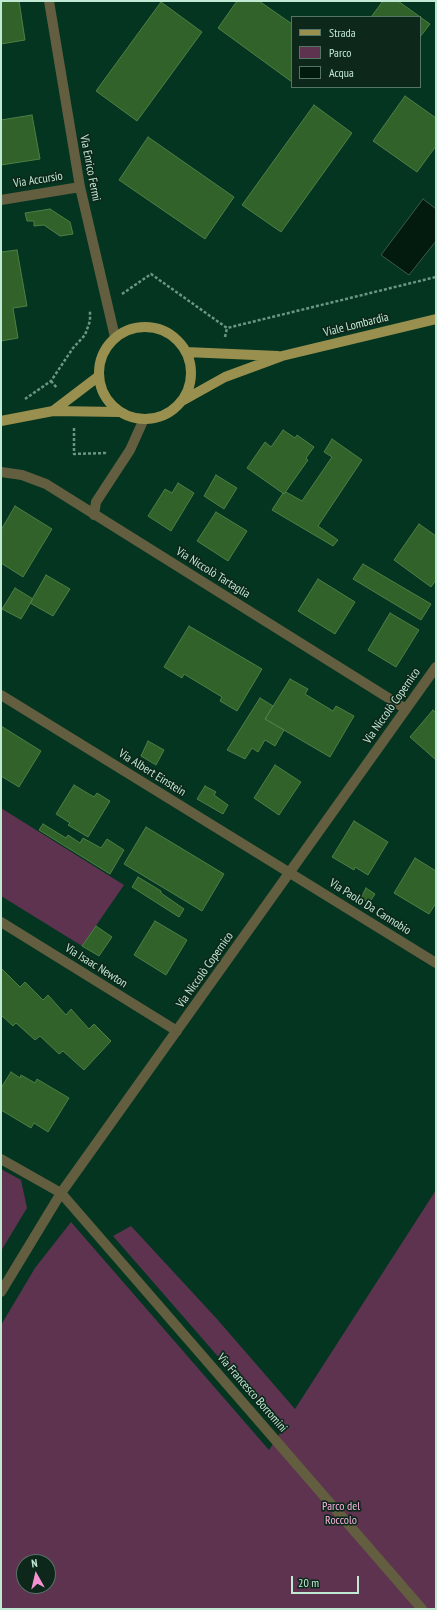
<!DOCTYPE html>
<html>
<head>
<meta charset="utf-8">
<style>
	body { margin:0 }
	#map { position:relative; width:437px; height:1610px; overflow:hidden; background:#043521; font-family:"PT Sans Narrow",sans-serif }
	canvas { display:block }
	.frame { position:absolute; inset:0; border:2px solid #c1e9d3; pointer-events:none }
	.legend { position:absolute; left:291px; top:16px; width:130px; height:72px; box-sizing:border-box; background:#0d281b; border:1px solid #557565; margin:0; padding:5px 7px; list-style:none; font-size:12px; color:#c1e9d3 }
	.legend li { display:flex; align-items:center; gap:8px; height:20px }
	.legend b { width:20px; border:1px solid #557565 }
	.north { position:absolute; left:16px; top:1554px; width:40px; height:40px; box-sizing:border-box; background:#0d281b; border:1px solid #557565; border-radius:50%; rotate:352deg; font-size:11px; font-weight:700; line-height:16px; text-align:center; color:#c1e9d3 }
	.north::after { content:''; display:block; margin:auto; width:14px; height:18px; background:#f491d3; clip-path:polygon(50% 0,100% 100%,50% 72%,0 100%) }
	.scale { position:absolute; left:291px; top:1576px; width:68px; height:18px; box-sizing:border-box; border:2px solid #c1e9d3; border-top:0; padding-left:5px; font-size:12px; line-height:14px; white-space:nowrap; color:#c1e9d3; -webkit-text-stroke:3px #0d281b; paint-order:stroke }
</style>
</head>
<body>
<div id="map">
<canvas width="437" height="1610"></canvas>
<div class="frame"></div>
<ul class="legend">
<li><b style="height:5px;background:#99904f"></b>Strada</li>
<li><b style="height:11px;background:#5d334f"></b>Parco</li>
<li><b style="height:11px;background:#031b0f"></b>Acqua</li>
</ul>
<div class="north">N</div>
<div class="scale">20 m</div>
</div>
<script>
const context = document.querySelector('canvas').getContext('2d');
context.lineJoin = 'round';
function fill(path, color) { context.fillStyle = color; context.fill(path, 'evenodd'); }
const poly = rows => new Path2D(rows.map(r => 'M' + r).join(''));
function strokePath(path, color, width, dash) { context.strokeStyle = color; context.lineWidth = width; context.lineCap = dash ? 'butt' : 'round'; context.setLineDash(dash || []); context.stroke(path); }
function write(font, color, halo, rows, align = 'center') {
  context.font = font + ' "PT Sans Narrow",sans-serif'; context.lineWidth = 3.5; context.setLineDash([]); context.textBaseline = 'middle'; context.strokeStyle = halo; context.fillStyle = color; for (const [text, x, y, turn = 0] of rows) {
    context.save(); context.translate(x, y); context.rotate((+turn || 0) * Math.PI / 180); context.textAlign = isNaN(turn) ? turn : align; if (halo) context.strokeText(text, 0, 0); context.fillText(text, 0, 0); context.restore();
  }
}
const green = poly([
	[1,808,124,885,82,946,1,896],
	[1,1169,21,1180,27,1208,1,1251],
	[436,1190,436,1609,1,1609,1,1325,35,1268,71,1222,269,1450,282,1430,113,1236,131,1226,217,1319,295,1409],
	[24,1562,48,1562,48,1586,24,1586]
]);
const water = poly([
	[423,199,436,209,436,241,409,275,381,255,423,199]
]);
const building = poly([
	[1,1,19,1,25,40,1,44,1,1],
	[237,1,259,1,292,24,292,82,218,28,237,1],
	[383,1,398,1,430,24,420,37,420,17,371,17,383,1],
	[161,2,202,32,137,121,96,91,161,2],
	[405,96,436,118,436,146,417,172,373,141,405,96],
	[314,105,352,133,281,232,242,205,314,105],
	[32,115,40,159,1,165,1,120,32,115],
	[148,137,234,197,205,239,119,180,148,137],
	[50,209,70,222,73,234,60,236,44,225,34,226,34,221,27,221,25,213,50,209],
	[17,250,27,306,13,308,18,338,1,341,1,252,17,250],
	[283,430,295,438,297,435,314,447,306,458,308,460,284,494,247,468,265,442,271,447,283,430],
	[332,439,362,460,318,526,338,540,333,546,272,510,283,493,284,494,286,492,302,501,332,457,324,452,332,439],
	[216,475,237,488,224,509,204,496,216,475],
	[178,483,194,493,171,531,148,516,165,489,172,493,178,483],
	[15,506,52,529,23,577,1,563,1,530,15,506],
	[216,512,247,531,228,561,197,541,216,512],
	[419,524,436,536,436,580,431,587,394,560,419,524],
	[363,564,431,604,421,620,353,579,363,564],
	[46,575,70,589,53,616,30,603,46,575],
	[318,579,355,602,335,634,298,611,318,579],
	[15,588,33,599,21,619,2,609,15,588],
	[390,613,419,630,396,667,368,650,390,613],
	[189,626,262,669,237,711,220,701,222,697,184,674,182,678,164,667,189,626],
	[290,679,308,689,305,694,333,711,336,706,354,716,330,757,265,719,290,679],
	[260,698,273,706,265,719,284,730,275,746,265,740,258,752,252,748,245,759,227,750,260,698],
	[433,710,436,713,436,760,410,737,433,710],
	[1,726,41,751,19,787,1,776,1,726],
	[148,741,164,750,156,765,141,756,148,741],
	[275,765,301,782,279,815,254,798,275,765],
	[74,785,94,797,97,793,110,801,88,837,68,825,70,823,56,814,74,785],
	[205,786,216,792,214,795,228,805,223,814,197,799,205,786],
	[354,821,388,842,368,875,355,867,354,870,332,857,354,821],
	[43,824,66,838,68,835,80,843,83,838,101,848,107,839,124,850,110,874,39,830,43,824],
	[146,827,224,874,202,911,124,864,146,827],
	[415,858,436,871,436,903,429,914,394,893,415,858],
	[138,877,161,891,161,893,184,909,179,917,132,887,138,877],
	[366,888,375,894,369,903,361,898,366,888],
	[155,921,187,940,166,975,134,955,155,921],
	[96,926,112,937,99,956,82,946,96,926],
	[1,968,20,987,25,982,43,1000,48,995,66,1015,71,1009,89,1029,94,1024,111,1041,84,1070,63,1051,59,1054,40,1036,35,1040,16,1023,13,1026,1,1015,1,968],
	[11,1072,20,1078,21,1075,35,1083,37,1079,69,1098,48,1132,34,1123,31,1128,1,1110,1,1088,11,1072]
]);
const path = poly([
	[122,294,151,274,227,328,436,277],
	[225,337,227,328],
	[51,381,57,388],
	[25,399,51,381,73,348,85,335,90,321,90,310],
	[74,428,74,454,105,453,107,454]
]);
const minor = poly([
	[49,1,80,187,115,337],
	[1,200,80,187],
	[1,472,22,475,46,484,406,709],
	[94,515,96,502,130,450,144,419],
	[1,695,436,963],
	[1,922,177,1031],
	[1,1159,61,1193,422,1609],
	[1,1292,61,1193,436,667]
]);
const major = poly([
	'99 373a46 46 0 1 1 92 0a46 46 0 1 1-92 0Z',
	[186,352,278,356],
	[182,401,225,377,282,356,436,319],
	[53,411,99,376],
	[1,421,53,411,119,412]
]);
const streetNames = [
	["Via Enrico Fermi",90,168,79],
	["Via Accursio",38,180,-9],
	["Viale Lombardia",356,325,-14],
	["Via Niccolò Tartaglia",213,573,32],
	["Via Niccolò Copernico",392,706,-55],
	["Via Albert Einstein",152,773,32],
	["Via Paolo Da Cannobio",370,907,32],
	["Via Isaac Newton",96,966,32],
	["Via Niccolò Copernico",205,970,-55],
	["Via Francesco Borromini",252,1393,49]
];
const parkNames = [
	["Parco del",341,1507],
	["Roccolo",341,1521]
];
fill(green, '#5d334f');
fill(water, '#031b0f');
strokePath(water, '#3c594a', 1);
fill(building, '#316229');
strokePath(building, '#4d7f45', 1);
strokePath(path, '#6b9782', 2.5, [3, 2]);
strokePath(minor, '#635e40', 10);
strokePath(major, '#99904f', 10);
write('12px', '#c1e9d3', '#0d281b', streetNames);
write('12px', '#fbb3e1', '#0d281b', parkNames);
</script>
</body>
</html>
